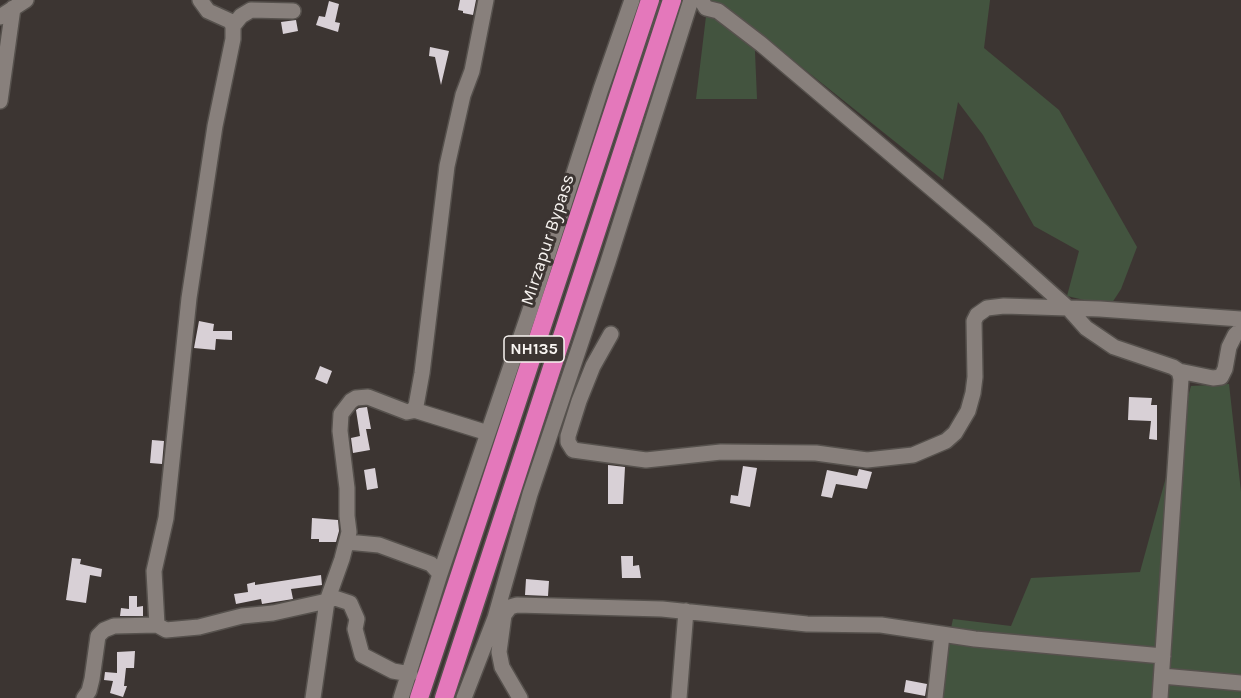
<!DOCTYPE html>
<html>
<head>
<meta charset="utf-8">
<style>
	body { margin:0 }
	canvas { display:block; background:#3c3532 }
</style>
</head>
<body>
<canvas width="1241" height="698"></canvas>
<script>
const context = document.querySelector('canvas').getContext('2d');
context.lineJoin = 'round';
function fill(path, color) { context.fillStyle = color; context.fill(path, 'evenodd'); }
const poly = rows => new Path2D(rows.map(r => 'M' + r).join(''));
function strokePath(path, color, width, dash) { context.strokeStyle = color; context.lineWidth = width; context.lineCap = dash ? 'butt' : 'round'; context.setLineDash(dash || []); context.stroke(path); }
function write(font, color, halo, rows, align = 'center') {
  context.font = font + ' Karla,sans-serif'; context.lineWidth = 6; context.setLineDash([]); context.textBaseline = 'middle'; context.strokeStyle = halo; context.fillStyle = color; for (const [text, x, y, turn = 0] of rows) {
    context.save(); context.translate(x, y); context.rotate((+turn || 0) * Math.PI / 180); context.textAlign = isNaN(turn) ? turn : align; if (halo) context.strokeText(text, 0, 0); context.fillText(text, 0, 0); context.restore();
  }
}
const green = poly([
	[708,0,990,0,984,48,1059,110,1137,247,1121,289,1110,306,1067,296,1079,251,1034,226,983,135,958,102,943,180,754,29,757,99,696,99],
	[1229,384,1241,492,1241,698,936,698,953,619,1011,626,1031,578,1140,572,1191,386]
]);
const building = poly([
	[460,0,476,0,473,15,463,13,463,11,458,10],
	[329,1,339,4,335,22,340,23,338,32,316,25,319,16,325,17],
	[296,20,298,31,283,34,281,22],
	[430,47,449,51,441,85,435,57,429,56],
	[199,321,214,324,213,331,232,331,232,340,216,339,215,350,194,348],
	[320,366,332,371,327,384,315,379],
	[1129,397,1152,398,1151,405,1157,405,1157,440,1149,439,1151,421,1128,420],
	[367,407,371,429,366,429,370,450,353,453,351,438,360,436,356,410,359,408],
	[152,440,164,441,162,464,150,463],
	[608,465,625,467,623,504,608,504],
	[743,466,757,468,750,507,730,503,731,495,738,496],
	[375,468,378,488,367,490,364,470],
	[859,469,872,472,867,489,836,484,832,498,821,496,827,470,857,476],
	[312,518,338,520,339,531,336,542,319,542,319,539,311,539],
	[621,556,633,556,633,566,639,565,641,578,622,578],
	[72,558,81,559,80,564,102,569,101,577,90,575,86,603,66,600],
	[321,575,322,585,291,589,293,599,262,604,261,599,236,604,234,594,248,592,247,584,255,582,255,585],
	[526,579,549,581,548,596,525,595],
	[129,596,137,596,137,607,143,606,143,616,120,616,121,608,129,609],
	[135,651,134,668,126,668,124,686,127,686,123,697,110,693,113,681,104,680,105,672,117,673,117,652],
	[906,680,927,684,925,696,904,692]
]);
const minor = poly([
	[701,0,706,8,718,11,761,44,984,233,1069,309,1086,328,1114,347,1173,367,1179,371,1181,379,1160,698],
	[0,17,26,0],
	[233,26,241,16,251,10,293,11],
	[0,101,13,8],
	[611,334,593,366,579,401,568,436,568,442,573,450,646,460,721,452,816,453,867,460,913,455,946,441,955,433,968,411,973,393,975,377,974,321,977,315,987,308,1004,306,1100,309,1241,319],
	[1179,371,1213,378,1221,377,1225,369,1229,347,1235,335,1241,329],
	[414,410,488,433],
	[347,542,379,545,431,564,440,574],
	[157,625,154,571,166,518,189,298,215,126,233,39,233,26,230,21,208,11,200,0],
	[1162,676,1241,683],
	[84,698,89,691,92,679,98,636,104,630,114,626,157,625,166,630,199,627,242,616,273,613,327,601,335,598,350,603,357,619,355,629,362,655,393,671,410,674],
	[313,698,327,601,342,559,349,532,347,516,347,488,340,431,341,414,351,401,356,398,368,397,407,412,412,411,416,406,422,373,447,166,463,95,472,71,486,0],
	[401,698,440,574,531,307,601,89,632,0],
	[464,698,495,618,530,494,608,262,691,0],
	[520,698,502,667,499,652,504,615,510,607,517,605,662,609,807,624,881,625,975,639,1163,656],
	[679,698,686,611],
	[935,698,942,635]
]);
const highway = poly([
	[419,698,650,0],
	[444,698,672,0]
]);
const shields = [
	[534,349,60]
];
const shieldNames = [
	["NH135",534,349]
];
const streetNames = [
	["Mirzapur Bypass",548,240,-72]
];
fill(green, '#43543f');
fill(building, '#d8d0d6');
strokePath(minor, '#56514d', 18);
strokePath(highway, '#56514d', 21);
strokePath(minor, '#88807c', 15);
strokePath(highway, '#e478bb', 18);
for (const [x, y, w] of shields) { const box = new Path2D(); box.roundRect(x - w / 2, y - 13, w, 26, 4.5); context.fillStyle = '#3c3532'; context.fill(box); strokePath(box, '#f8f4f1', 1.5); }
write('bold 16px', '#f8f4f1', null, shieldNames);
write('18px', '#f8f4f1', '#3c3532', streetNames);
</script>
</body>
</html>
